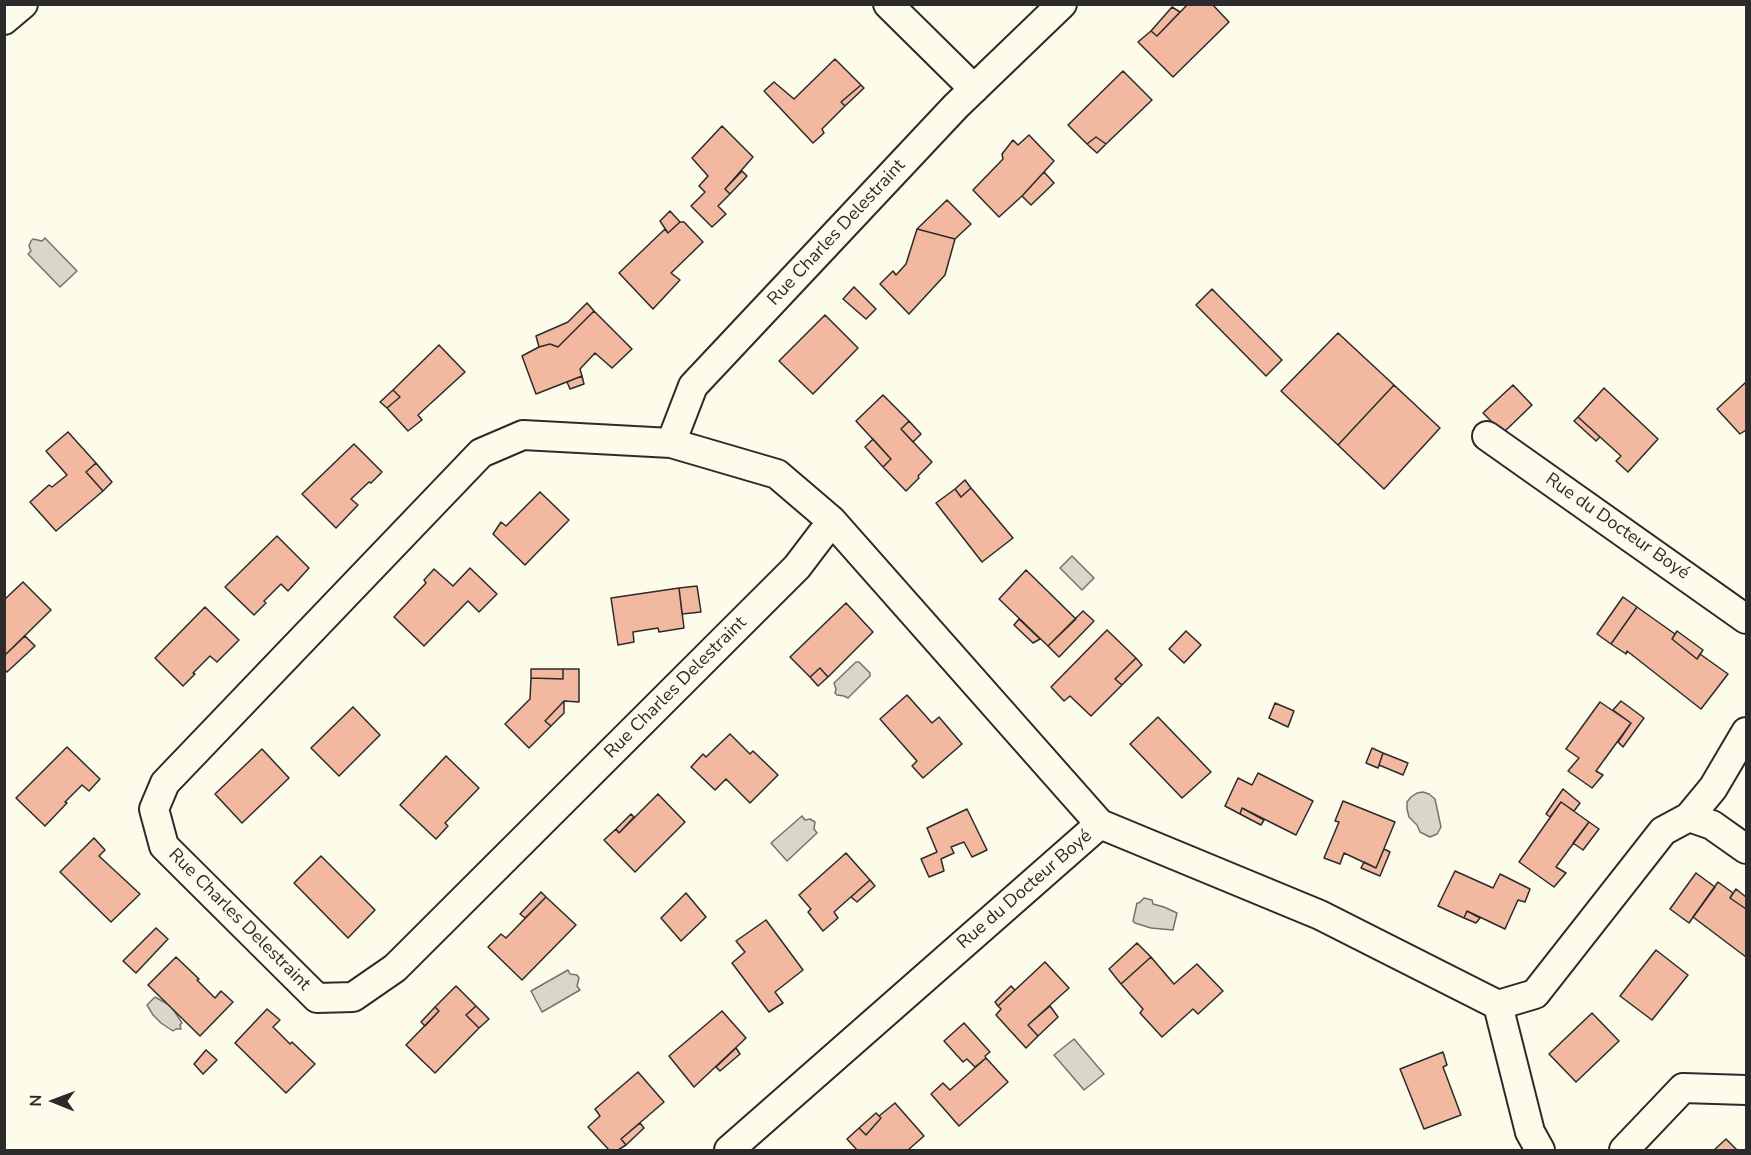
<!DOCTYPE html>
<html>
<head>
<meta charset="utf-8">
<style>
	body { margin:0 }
	#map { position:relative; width:1751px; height:1155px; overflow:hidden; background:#fdfbea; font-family:"Nunito Sans",sans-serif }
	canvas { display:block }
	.frame { position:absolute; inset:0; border:6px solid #2b2b2b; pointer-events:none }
	.north { position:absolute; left:24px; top:1071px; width:60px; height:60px; -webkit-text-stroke:4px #fdfbea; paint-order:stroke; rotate:271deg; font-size:16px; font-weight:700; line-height:24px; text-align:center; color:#2b2b2b }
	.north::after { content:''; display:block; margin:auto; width:21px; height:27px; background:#2b2b2b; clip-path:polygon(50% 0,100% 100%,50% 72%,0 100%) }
</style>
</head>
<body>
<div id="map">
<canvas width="1751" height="1155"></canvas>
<div class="frame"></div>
<div class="north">N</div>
</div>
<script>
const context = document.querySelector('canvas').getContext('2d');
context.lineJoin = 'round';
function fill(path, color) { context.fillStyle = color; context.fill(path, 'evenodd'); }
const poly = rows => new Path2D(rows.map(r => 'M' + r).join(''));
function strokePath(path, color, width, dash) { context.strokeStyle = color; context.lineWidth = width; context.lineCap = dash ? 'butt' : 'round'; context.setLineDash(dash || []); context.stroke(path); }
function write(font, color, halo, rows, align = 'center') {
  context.font = font + ' "Nunito Sans",sans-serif'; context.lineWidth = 4.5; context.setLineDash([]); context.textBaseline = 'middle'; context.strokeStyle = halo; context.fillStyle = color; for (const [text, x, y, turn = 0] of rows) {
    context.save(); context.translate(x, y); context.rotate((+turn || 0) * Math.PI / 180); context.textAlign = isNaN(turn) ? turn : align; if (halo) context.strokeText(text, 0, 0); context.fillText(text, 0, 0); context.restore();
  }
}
const water = poly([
	[45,238,77,271,60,287,28,254,31,251,29,246,31,241,33,239,42,241,45,238],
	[1072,556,1094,578,1082,590,1060,568,1072,556],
	[856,662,859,662,870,673,870,676,848,698,844,696,837,695,835,693,836,689,834,683,856,662],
	[1423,792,1429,794,1435,799,1441,827,1437,834,1430,837,1420,832,1417,825,1409,817,1407,809,1407,802,1411,797,1417,793,1423,792],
	[802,816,805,820,810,819,815,822,814,829,817,833,787,861,771,843,802,816],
	[1144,898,1152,900,1153,904,1164,907,1177,913,1173,930,1151,928,1135,923,1133,921,1137,903,1139,903,1144,898],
	[568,970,570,974,577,975,579,978,577,986,580,990,542,1012,531,991,568,970],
	[155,997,171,1006,182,1023,180,1025,181,1029,176,1029,173,1031,161,1023,153,1015,147,1005,155,997],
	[1074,1039,1104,1074,1084,1090,1054,1055,1074,1039]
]);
const building = poly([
	[1188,4,1212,4,1229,22,1173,77,1138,42,1151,31,1157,36,1188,4],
	[1172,7,1180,12,1157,36,1151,31,1172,7],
	[835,59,861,85,841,102,845,106,822,129,824,133,813,143,764,91,774,82,794,99,835,59],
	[1123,71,1152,100,1106,144,1096,137,1087,144,1068,125,1123,71],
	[861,85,864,88,845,106,841,102,861,85],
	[722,126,753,157,725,189,730,194,718,206,726,214,712,227,691,206,705,192,699,186,708,176,692,158,722,126],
	[1029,135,1054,161,1022,196,999,217,973,190,1003,159,1002,154,1013,140,1018,145,1029,135],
	[1096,137,1106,144,1097,153,1087,144,1096,137],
	[742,171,747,176,730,194,725,189,742,171],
	[1044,172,1054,183,1031,205,1022,196,1044,172],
	[947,200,971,224,955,239,917,229,947,200],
	[670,211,680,222,668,233,660,221,670,211],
	[680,222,684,222,703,242,671,273,680,280,653,309,619,273,665,229,668,233,680,222],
	[917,229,955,239,945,275,909,314,880,284,893,271,896,275,906,264,917,229],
	[854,287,876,309,866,319,843,299,854,287],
	[1212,289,1282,360,1266,376,1196,305,1212,289],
	[587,303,594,311,558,347,550,344,539,347,536,336,568,322,587,303],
	[594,311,632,349,612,368,595,353,580,369,582,376,536,394,522,356,539,347,550,344,558,347,594,311],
	[825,315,858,348,813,394,779,361,825,315],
	[1338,333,1394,385,1338,445,1281,391,1338,333],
	[439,345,465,372,418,415,422,420,408,431,387,408,400,397,393,390,439,345],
	[582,376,584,384,570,389,567,382,582,376],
	[1746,382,1746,430,1740,434,1717,409,1746,382],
	[1394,385,1440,428,1384,489,1338,445,1394,385],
	[1513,385,1532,405,1503,433,1483,413,1513,385],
	[1604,388,1658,439,1628,472,1616,461,1621,456,1578,417,1604,388],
	[393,390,400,397,387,408,380,402,393,390],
	[883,395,909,421,901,429,932,462,918,476,919,478,906,491,883,467,891,459,856,421,883,395],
	[1578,417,1600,437,1596,441,1574,421,1578,417],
	[909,421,921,434,913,442,901,429,909,421],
	[68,432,96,463,86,472,103,491,56,531,30,502,49,485,52,487,67,475,46,451,68,432],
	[873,439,891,459,883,467,865,447,873,439],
	[354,444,382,472,371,483,369,482,351,499,358,505,336,528,302,494,354,444],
	[96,463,112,482,103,491,86,472,96,463],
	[965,480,971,488,961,497,955,489,965,480],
	[971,488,1013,538,982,562,936,503,955,489,961,497,971,488],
	[540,492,569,520,525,565,493,534,501,522,506,526,540,492],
	[277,536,309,568,288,591,281,584,264,601,266,603,254,615,225,587,277,536],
	[470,568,497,594,479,612,468,601,424,646,394,617,426,583,424,580,434,569,453,586,470,568],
	[1026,570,1076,619,1048,646,999,599,1026,570],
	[23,582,51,610,4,656,4,600,23,582],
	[697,586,701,612,682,614,679,588,697,586],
	[679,588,684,628,659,632,658,628,633,632,634,642,618,645,611,598,679,588],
	[1623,597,1637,607,1611,644,1597,634,1623,597],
	[846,603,873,632,828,677,820,668,810,677,790,657,846,603],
	[205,607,239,640,217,662,210,656,193,673,195,674,183,686,155,658,205,607],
	[1637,607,1675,634,1672,639,1697,659,1700,654,1728,674,1701,709,1627,651,1626,654,1611,644,1637,607],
	[1083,611,1094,621,1059,657,1048,646,1083,611],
	[1019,619,1040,639,1033,643,1014,625,1019,619],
	[1107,630,1136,658,1115,679,1122,685,1091,716,1070,696,1064,701,1051,687,1107,630],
	[1186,631,1201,645,1184,663,1169,649,1186,631],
	[1677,631,1703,650,1697,659,1672,639,1677,631],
	[25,636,35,646,7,672,4,669,4,656,25,636],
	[1136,658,1142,665,1122,685,1115,679,1136,658],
	[820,668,828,677,818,686,810,677,820,668],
	[531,669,563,669,563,679,531,678,531,669],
	[563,669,579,669,579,702,564,701,545,721,551,726,529,748,505,724,530,699,531,678,563,679,563,669],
	[907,695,932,723,939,717,962,744,923,778,912,766,917,761,880,719,907,695],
	[564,701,564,713,551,726,545,721,564,701],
	[1621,701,1644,718,1623,747,1618,742,1631,723,1613,710,1621,701],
	[1600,702,1631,723,1596,771,1603,775,1592,788,1568,771,1579,758,1566,749,1600,702],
	[1275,703,1294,711,1288,727,1269,718,1275,703],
	[353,707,380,735,339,776,311,748,353,707],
	[1158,717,1211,772,1182,798,1130,744,1158,717],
	[730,734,750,754,753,751,778,775,750,803,726,779,715,790,691,767,703,754,706,757,730,734],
	[67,747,100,779,89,791,82,785,65,802,67,803,45,826,16,798,67,747],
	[1372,748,1383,753,1378,768,1366,763,1372,748],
	[262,749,289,778,242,823,215,794,262,749],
	[1383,753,1408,763,1403,775,1379,765,1383,753],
	[446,756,479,788,445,823,448,826,436,839,400,805,446,756],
	[1258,773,1313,801,1296,835,1242,808,1240,814,1225,806,1238,778,1252,785,1258,773],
	[1563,789,1580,803,1574,811,1561,802,1550,817,1546,814,1563,789],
	[658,794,685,822,635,872,604,840,616,829,619,833,658,794],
	[1343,801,1395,822,1376,868,1344,853,1340,864,1324,858,1339,822,1335,821,1343,801],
	[1561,802,1589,822,1556,867,1566,873,1554,887,1519,862,1561,802],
	[1242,808,1264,820,1261,825,1240,814,1242,808],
	[967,809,987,850,972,857,964,842,951,847,954,853,941,859,944,871,929,877,921,859,937,852,927,828,967,809],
	[631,814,634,817,619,833,616,829,631,814],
	[1589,822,1599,829,1583,850,1573,843,1589,822],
	[94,838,105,850,99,856,140,894,111,922,60,872,94,838],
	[1384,849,1390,852,1380,876,1361,868,1364,862,1376,868,1384,849],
	[846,853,870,880,834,912,838,918,823,931,808,912,811,909,799,895,846,853],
	[321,856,375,910,348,938,294,883,321,856],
	[1455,871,1493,888,1500,874,1530,889,1525,902,1518,900,1505,929,1467,911,1464,918,1438,906,1455,871],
	[1696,873,1715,887,1689,923,1670,909,1696,873],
	[870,880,875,886,857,902,851,897,870,880],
	[1718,882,1733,893,1730,898,1746,909,1746,957,1693,917,1718,882],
	[1736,889,1746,897,1746,909,1730,898,1736,889],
	[541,892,546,897,525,918,520,914,541,892],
	[686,893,706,917,681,941,661,918,686,893],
	[546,897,576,925,522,980,488,947,501,934,506,938,546,897],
	[1467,911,1480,918,1476,923,1464,918,1467,911],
	[766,920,803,970,775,992,783,1003,769,1012,732,963,745,952,736,941,766,920],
	[156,928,168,939,136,973,123,961,156,928],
	[1137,943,1151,957,1121,984,1109,969,1137,943],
	[1656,950,1688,975,1652,1020,1620,996,1656,950],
	[176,957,199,979,197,980,215,998,221,991,233,1002,200,1036,148,985,176,957],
	[1151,957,1174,984,1197,964,1223,991,1198,1014,1193,1009,1162,1037,1140,1013,1143,1009,1121,984,1151,957],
	[1045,962,1069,988,1028,1025,1038,1036,1026,1048,996,1015,1001,1009,998,1006,1045,962],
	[456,986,476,1006,466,1015,479,1028,435,1073,406,1045,439,1011,435,1007,456,986],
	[1011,986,1015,990,998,1006,995,1002,1011,986],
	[476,1006,489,1019,479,1028,466,1015,476,1006],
	[1050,1006,1058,1017,1038,1036,1028,1025,1050,1006],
	[435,1007,439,1011,425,1026,421,1022,435,1007],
	[267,1009,280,1020,273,1027,290,1044,292,1042,315,1064,286,1093,235,1043,267,1009],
	[722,1011,746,1038,694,1087,669,1056,722,1011],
	[1592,1013,1619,1041,1576,1082,1549,1054,1592,1013],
	[964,1023,990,1052,985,1056,986,1058,975,1067,967,1059,963,1062,944,1041,964,1023],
	[736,1048,740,1054,720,1071,716,1067,736,1048],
	[206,1050,217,1060,203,1074,194,1064,206,1050],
	[1443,1052,1447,1065,1443,1067,1461,1115,1424,1129,1400,1069,1443,1052],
	[986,1058,1008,1082,959,1126,931,1094,943,1083,950,1090,986,1058],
	[638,1072,664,1102,621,1139,626,1145,618,1150,609,1150,588,1127,600,1116,595,1109,638,1072],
	[895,1103,924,1136,908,1150,857,1150,847,1139,859,1128,866,1135,881,1118,879,1116,895,1103],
	[876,1113,881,1118,866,1135,859,1128,876,1113],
	[640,1123,644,1128,626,1145,621,1139,640,1123],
	[1726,1139,1737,1150,1714,1150,1726,1139]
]);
const street = poly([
	[888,4,974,89],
	[4,20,23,4],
	[1487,436,1746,619],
	[671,443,693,386,956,106,1062,4],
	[832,521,797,567,395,968,353,997,317,998,164,846,154,809,165,783,481,453,523,435,671,443,777,474,832,521,1100,824],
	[1689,817,1712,825,1746,849],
	[1498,1005,1530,1132,1540,1150],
	[729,1150,1100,824,1320,915,1498,1005,1535,994,1663,831,1689,817,1713,788,1746,732],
	[1624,1150,1683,1088,1746,1090]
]);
const streetNames = [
	["Rue Charles Delestraint",837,233,-47],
	["Rue du Docteur Boyé",1617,527,35],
	["Rue Charles Delestraint",676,688,-45],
	["Rue du Docteur Boyé",1025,890,-41],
	["Rue Charles Delestraint",239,920,45]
];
fill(water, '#d8d7c9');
strokePath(water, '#74746e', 1.5);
fill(building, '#f2b8a0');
strokePath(building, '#2b2b2b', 1.5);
strokePath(street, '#2b2b2b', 32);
strokePath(street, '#fdfbea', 28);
write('18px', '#2b2b2b', '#fdfbea', streetNames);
</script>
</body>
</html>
